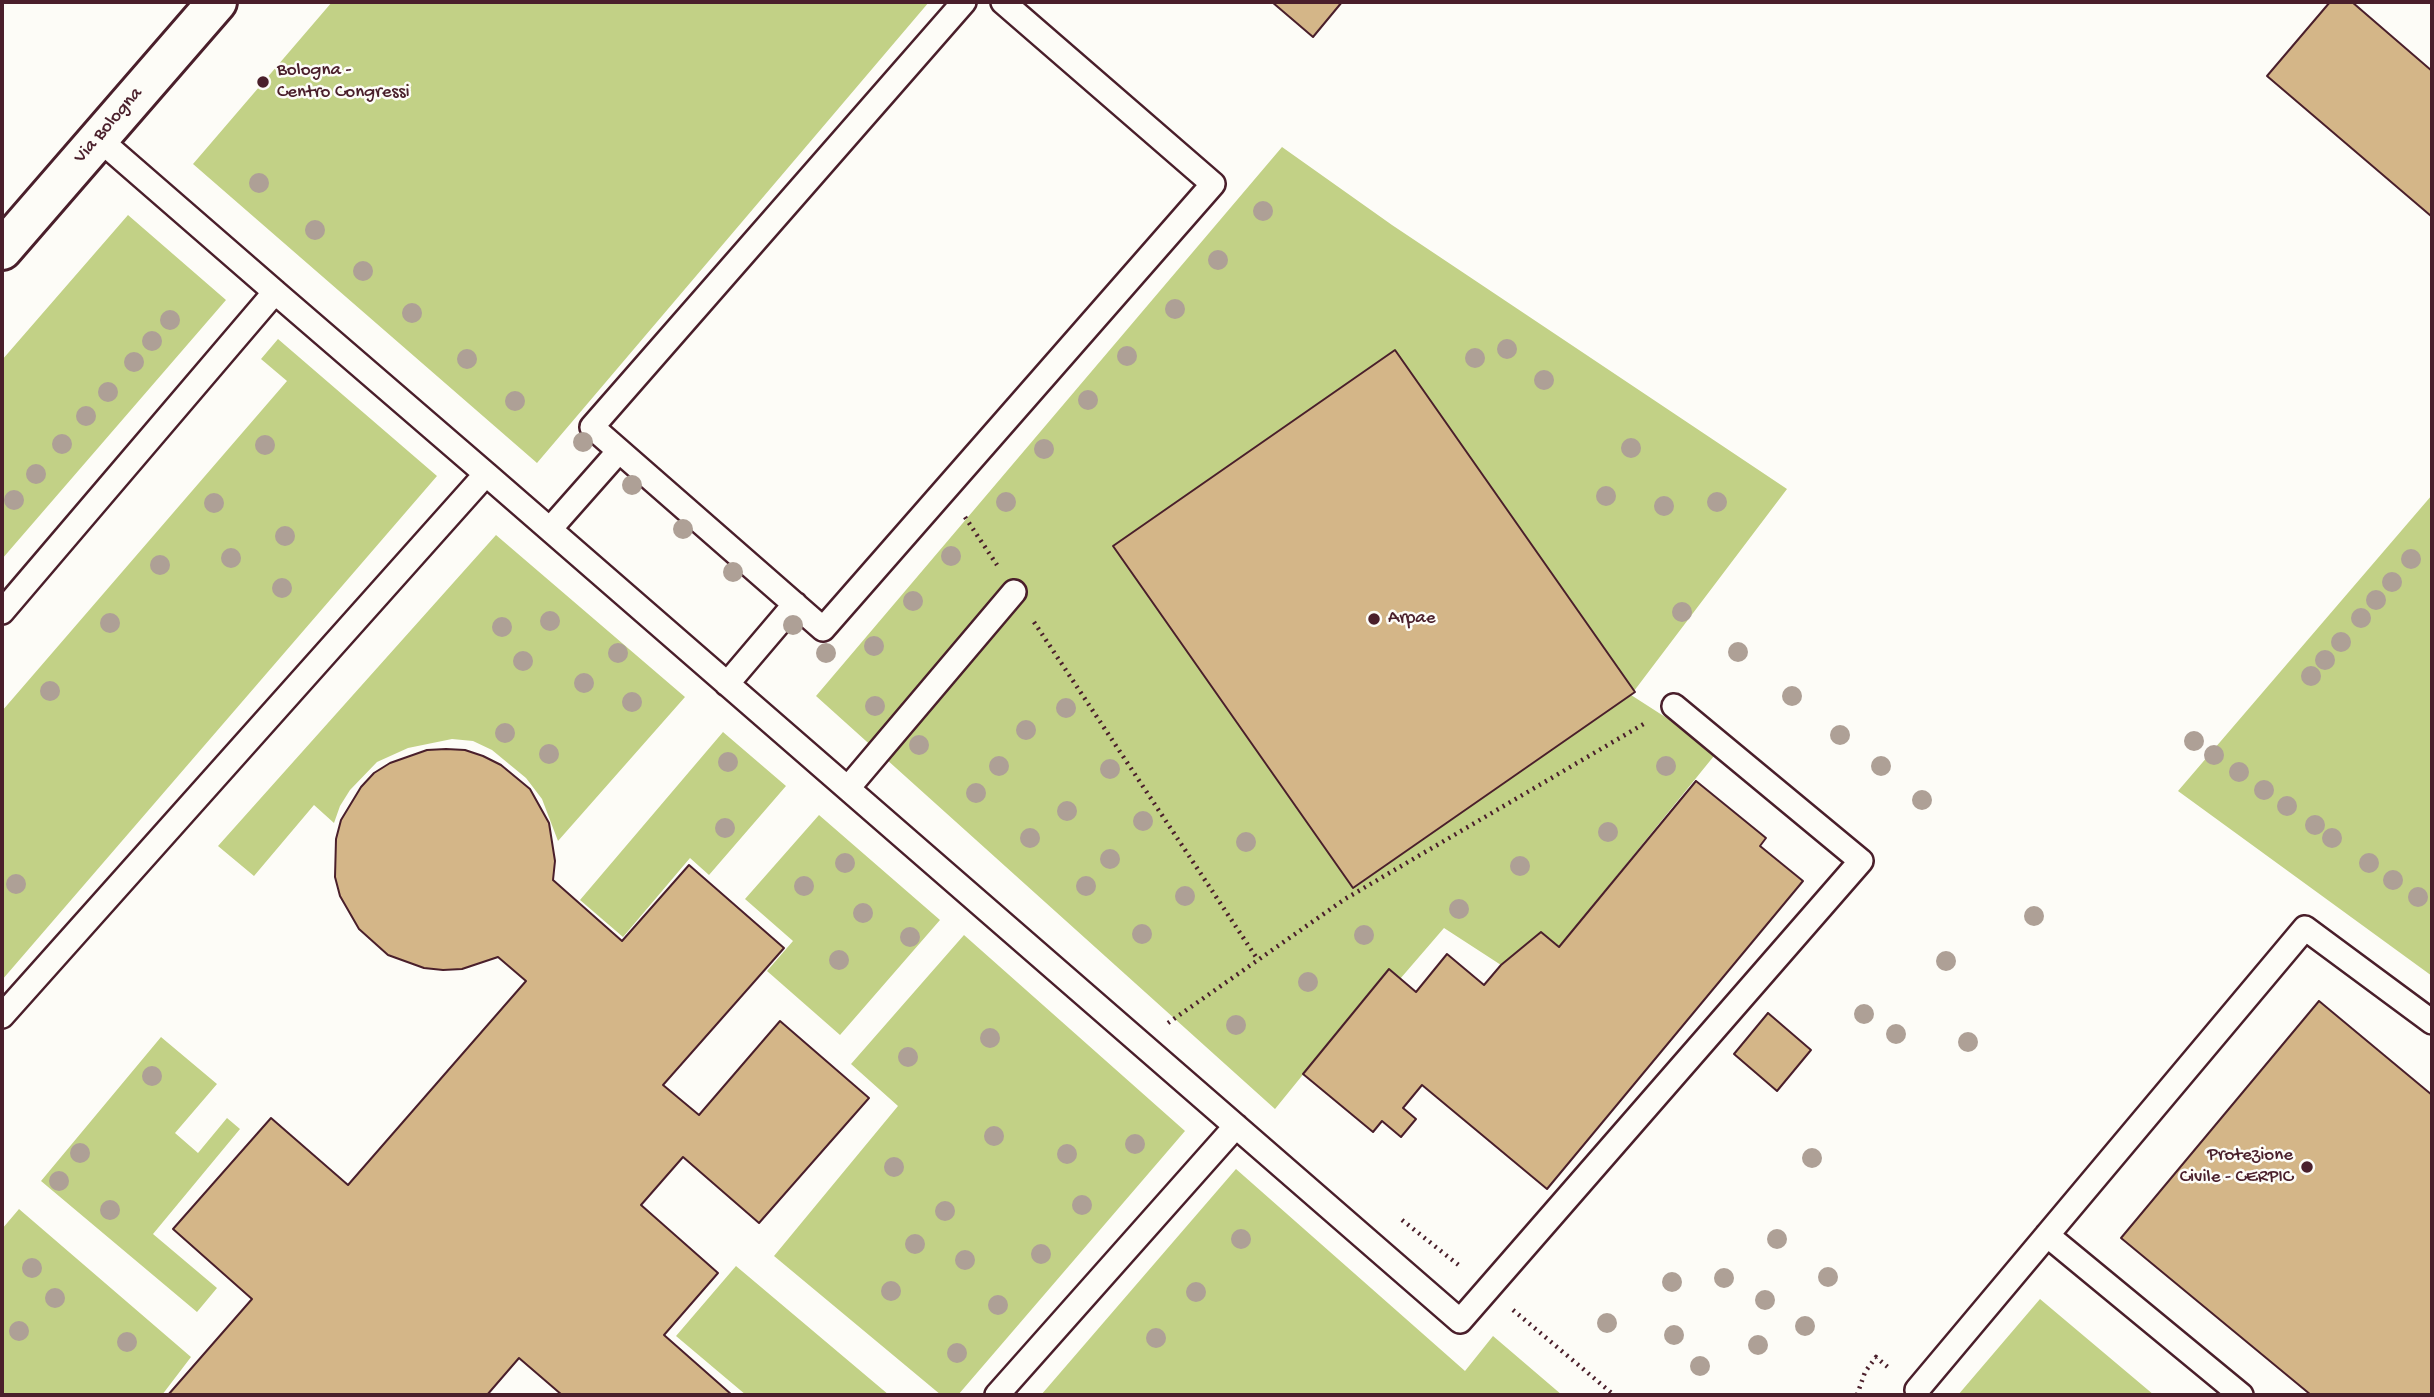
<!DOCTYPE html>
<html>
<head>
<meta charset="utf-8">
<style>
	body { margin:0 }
	#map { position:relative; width:2434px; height:1397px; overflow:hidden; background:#fdfcf7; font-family:"Gochi Hand",sans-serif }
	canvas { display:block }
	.frame { position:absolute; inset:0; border:4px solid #4a1f2b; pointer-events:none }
</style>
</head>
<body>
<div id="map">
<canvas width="2434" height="1397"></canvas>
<div class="frame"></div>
</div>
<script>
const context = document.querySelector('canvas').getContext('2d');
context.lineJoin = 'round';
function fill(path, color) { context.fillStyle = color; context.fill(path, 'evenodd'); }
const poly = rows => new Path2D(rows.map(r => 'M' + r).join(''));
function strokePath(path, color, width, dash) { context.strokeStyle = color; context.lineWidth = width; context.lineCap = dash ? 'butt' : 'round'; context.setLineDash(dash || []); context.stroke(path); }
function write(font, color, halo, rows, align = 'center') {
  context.font = font + ' "Gochi Hand",sans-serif'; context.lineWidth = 5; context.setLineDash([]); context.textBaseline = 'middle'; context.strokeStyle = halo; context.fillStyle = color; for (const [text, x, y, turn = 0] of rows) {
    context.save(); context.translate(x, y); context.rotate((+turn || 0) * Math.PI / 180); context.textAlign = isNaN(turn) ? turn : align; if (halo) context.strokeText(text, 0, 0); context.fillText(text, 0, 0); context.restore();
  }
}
const green = poly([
	[332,2,929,2,537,463,193,164],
	[1282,147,1392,225,1787,489,1631,695,1718,751,1559,947,1541,933,1501,965,1444,928,1400,979,1388,970,1275,1109,816,696],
	[128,215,226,300,2,559,2,360],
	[278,339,437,476,2,980,2,711,287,381,261,359],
	[2432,495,2432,976,2178,791],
	[496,535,685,697,558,841,542,799,526,778,492,750,473,741,452,739,408,748,377,762,350,790,340,806,334,823,314,805,254,876,218,846],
	[723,732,786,786,709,875,690,858,623,937,580,900],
	[819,815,940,920,840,1035,767,971,793,941,745,899],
	[964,935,1185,1131,958,1395,941,1395,774,1256,898,1106,851,1064],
	[161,1037,217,1084,175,1133,198,1153,227,1118,240,1129,153,1234,217,1288,197,1312,41,1181],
	[1236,1169,1465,1371,1493,1336,1562,1395,1041,1395],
	[19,1209,191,1357,162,1395,2,1395,2,1229],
	[736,1266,889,1395,746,1395,676,1336],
	[2040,1299,2154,1395,1958,1395]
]);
const building = poly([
	[1272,2,1342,2,1313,37,1272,2],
	[2330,2,2352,2,2432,71,2431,216,2267,76,2330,2],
	[1395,350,1635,692,1353,888,1113,546,1395,350],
	[446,749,465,750,483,756,501,765,530,789,549,823,555,861,553,880,622,941,689,865,784,948,663,1085,699,1115,780,1021,869,1098,759,1223,683,1157,641,1205,718,1273,664,1335,732,1395,562,1395,519,1358,487,1395,168,1395,252,1299,173,1229,271,1118,348,1185,526,981,498,957,462,969,443,970,424,968,388,955,359,929,340,896,335,877,336,839,341,820,361,787,374,773,390,763,427,750,446,749],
	[1696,781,1766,838,1760,846,1803,881,1547,1189,1422,1085,1403,1108,1416,1119,1401,1137,1382,1121,1373,1132,1303,1074,1389,969,1416,992,1447,954,1484,985,1501,965,1541,932,1559,947,1696,781],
	[2319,1001,2432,1095,2432,1395,2311,1395,2121,1238,2319,1001],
	[1768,1013,1811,1050,1777,1091,1734,1054,1768,1013]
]);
const path = poly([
	[965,517,997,565],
	[1034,622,1258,960],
	[1168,1023,1345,899,1647,722],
	[1402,1220,1461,1267],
	[1513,1310,1614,1395],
	[1857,1395,1865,1372,1876,1357,1890,1369]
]);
const service = poly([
	[964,2,592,427,823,629,1213,184,1003,2],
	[99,139,275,292],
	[486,474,1460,1321,1861,861,1674,706],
	[550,529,619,451],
	[2,612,275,292,486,474,2,1016],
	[727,684,795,604],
	[848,788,1014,592],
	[2047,1235,2241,1395],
	[1917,1390,2305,928,2432,1022],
	[997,1395,1236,1126]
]);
const secondary = poly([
	[2,250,217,2]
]);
const trees = [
	[259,183],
	[1263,211],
	[315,230],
	[1218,260],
	[363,271],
	[1175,309],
	[412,313],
	[170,320],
	[152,341],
	[1507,349],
	[1127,356],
	[1475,358],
	[467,359],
	[134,362],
	[1544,380],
	[108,392],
	[1088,400],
	[515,401],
	[86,416],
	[583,442],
	[62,444],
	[265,445],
	[1631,448],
	[1044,449],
	[36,474],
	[632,485],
	[1606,496],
	[14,500],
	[1006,502],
	[1717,502],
	[214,503],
	[1664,506],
	[683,529],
	[285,536],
	[951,556],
	[231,558],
	[2411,559],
	[160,565],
	[733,572],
	[2392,582],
	[282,588],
	[2376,600],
	[913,601],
	[1682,612],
	[2361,618],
	[550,621],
	[110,623],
	[793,625],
	[502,627],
	[2341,642],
	[874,646],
	[1738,652],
	[618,653],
	[826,653],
	[2325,660],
	[523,661],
	[2311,676],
	[584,683],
	[50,691],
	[1792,696],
	[632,702],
	[875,706],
	[1066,708],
	[1026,730],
	[505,733],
	[1840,735],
	[2194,741],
	[919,745],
	[549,754],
	[2214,755],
	[728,762],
	[999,766],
	[1666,766],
	[1881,766],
	[1110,769],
	[2239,772],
	[2264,790],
	[976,793],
	[1922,800],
	[2287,806],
	[1067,811],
	[1143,821],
	[2315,825],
	[725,828],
	[1608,832],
	[1030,838],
	[2332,838],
	[1246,842],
	[1110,859],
	[845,863],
	[2369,863],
	[1520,866],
	[2393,880],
	[16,884],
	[804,886],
	[1086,886],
	[1185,896],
	[2418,897],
	[1459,909],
	[863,913],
	[2034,916],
	[1142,934],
	[1364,935],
	[910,937],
	[839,960],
	[1946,961],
	[1308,982],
	[1864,1014],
	[1236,1025],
	[1896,1034],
	[990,1038],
	[1968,1042],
	[908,1057],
	[152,1076],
	[994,1136],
	[1135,1144],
	[80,1153],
	[1067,1154],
	[1812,1158],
	[894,1167],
	[59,1181],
	[1082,1205],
	[110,1210],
	[945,1211],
	[1241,1239],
	[1777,1239],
	[915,1244],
	[1041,1254],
	[965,1260],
	[32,1268],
	[1828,1277],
	[1724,1278],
	[1672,1282],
	[891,1291],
	[1196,1292],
	[55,1298],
	[1765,1300],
	[998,1305],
	[1607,1323],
	[1805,1326],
	[19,1331],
	[1674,1335],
	[1156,1338],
	[127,1342],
	[1758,1345],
	[957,1353],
	[1700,1366]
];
const markers = [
	[263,82,7,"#4a1f2b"],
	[1374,619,7,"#4a1f2b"],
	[2307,1167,7,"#4a1f2b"]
];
const poiNames = [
	["Bologna -",277,71],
	["Centro Congressi",277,93],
	["Arpae",1388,619],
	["Protezione",2293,1156,"right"],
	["Civile - CERPIC",2293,1178,"right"]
];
const streetNames = [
	["Via Bologna",109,126,-49]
];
fill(green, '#c2d186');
fill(building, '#d4b688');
strokePath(building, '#4a1f2b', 2);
strokePath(service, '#4a1f2b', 28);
strokePath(secondary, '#4a1f2b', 44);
strokePath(path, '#4a1f2b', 4.5, [2, 5]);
strokePath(service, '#fdfcf7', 23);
strokePath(secondary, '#fdfcf7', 38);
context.fillStyle = '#aea096';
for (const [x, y] of trees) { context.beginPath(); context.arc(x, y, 10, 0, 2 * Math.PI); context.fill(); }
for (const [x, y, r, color] of markers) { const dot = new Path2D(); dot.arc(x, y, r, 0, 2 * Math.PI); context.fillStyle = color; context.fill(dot); strokePath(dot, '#fdfcf7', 2.5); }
write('19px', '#4a1f2b', '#fdfcf7', poiNames, 'left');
write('19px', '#4a1f2b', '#fdfcf7', streetNames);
</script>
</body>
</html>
